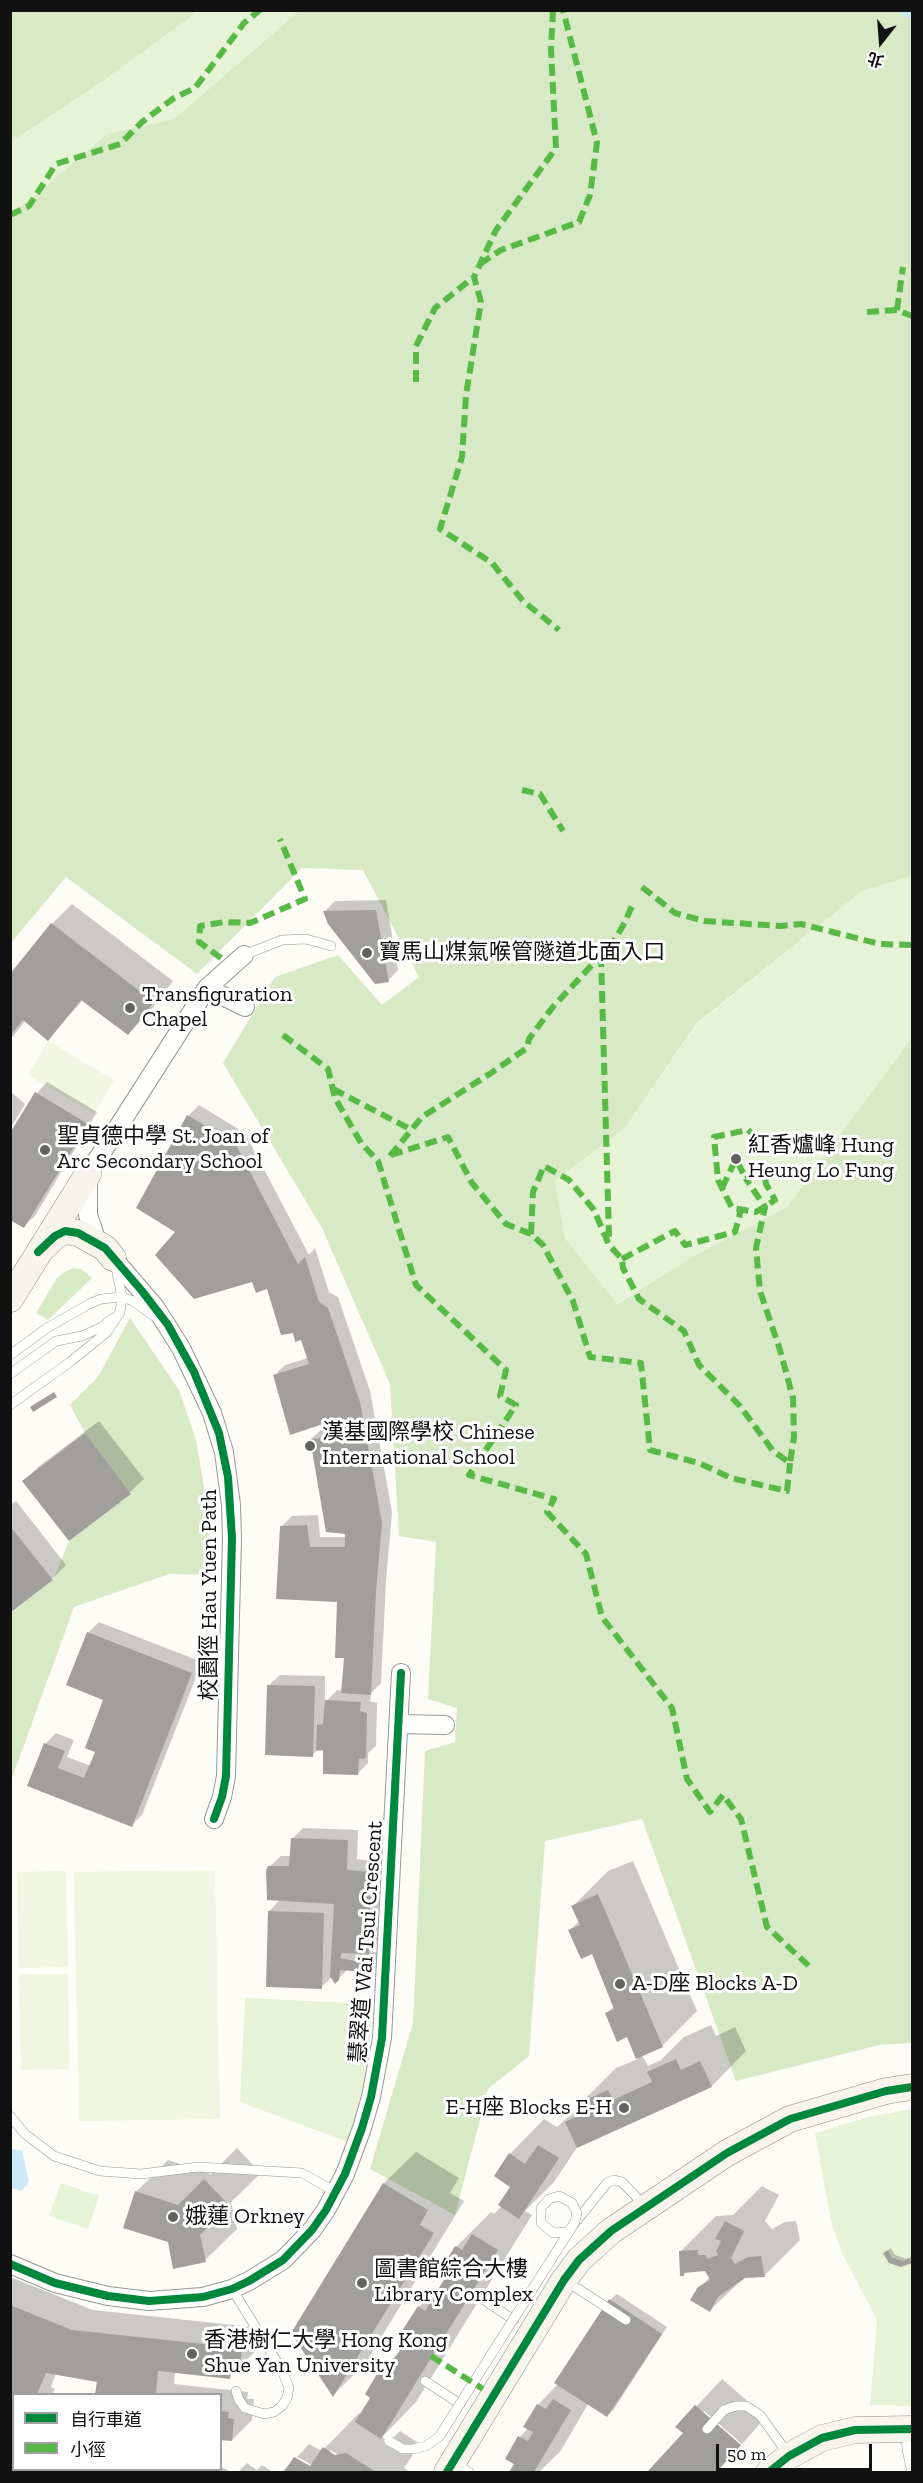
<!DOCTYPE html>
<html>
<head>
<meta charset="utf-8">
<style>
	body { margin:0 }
	#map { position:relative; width:923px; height:2483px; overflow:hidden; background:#fdfcf7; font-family:"Zilla Slab","Noto Sans TC",serif }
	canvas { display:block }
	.frame { position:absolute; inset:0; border:12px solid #111; pointer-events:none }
	.legend { position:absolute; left:12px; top:2393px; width:210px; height:78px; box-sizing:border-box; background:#fff; border:2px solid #a0a0a0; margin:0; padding:8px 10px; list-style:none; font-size:18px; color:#111 }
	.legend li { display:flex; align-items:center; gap:12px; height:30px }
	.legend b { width:30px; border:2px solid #a0a0a0 }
	.north { position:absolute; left:851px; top:12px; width:60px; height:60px; -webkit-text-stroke:4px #fff; paint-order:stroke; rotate:197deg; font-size:16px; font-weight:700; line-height:24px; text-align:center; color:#111 }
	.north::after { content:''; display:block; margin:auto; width:21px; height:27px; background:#111; clip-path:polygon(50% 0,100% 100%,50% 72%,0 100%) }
	.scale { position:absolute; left:716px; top:2444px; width:156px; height:27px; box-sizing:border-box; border:3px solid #111; border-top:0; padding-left:8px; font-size:18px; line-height:21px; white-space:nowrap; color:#111; -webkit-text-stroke:4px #fff; paint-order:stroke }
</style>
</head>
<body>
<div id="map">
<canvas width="923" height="2483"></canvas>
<div class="frame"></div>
<ul class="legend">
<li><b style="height:8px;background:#00873e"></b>自行車道</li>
<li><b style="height:8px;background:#58b947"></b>小徑</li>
</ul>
<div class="north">北</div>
<div class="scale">50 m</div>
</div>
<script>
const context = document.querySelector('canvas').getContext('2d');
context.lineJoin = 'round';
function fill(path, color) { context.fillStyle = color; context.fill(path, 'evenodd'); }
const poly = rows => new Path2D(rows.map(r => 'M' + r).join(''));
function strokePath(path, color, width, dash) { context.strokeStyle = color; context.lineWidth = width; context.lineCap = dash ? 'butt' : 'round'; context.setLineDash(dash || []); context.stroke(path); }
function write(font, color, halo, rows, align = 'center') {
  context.font = font + ' "Zilla Slab","Noto Sans TC",serif'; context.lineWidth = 6; context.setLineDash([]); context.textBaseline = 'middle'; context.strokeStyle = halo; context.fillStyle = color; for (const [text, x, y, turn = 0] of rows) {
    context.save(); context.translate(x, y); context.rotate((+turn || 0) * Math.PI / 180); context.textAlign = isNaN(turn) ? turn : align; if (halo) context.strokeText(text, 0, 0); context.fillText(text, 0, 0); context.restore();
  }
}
const green = poly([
	[196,11,299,11,174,119,107,134,11,215,11,142,100,83,188,19],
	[912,876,912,1037,787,1207,697,1254,616,1304,565,1238,555,1181,625,1128,696,1025,862,891],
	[245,1998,373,2004,367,2072,348,2142,240,2102],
	[912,2109,912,2406,870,2405,877,2320,842,2253,831,2221,815,2133,868,2117],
	[61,2183,99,2196,88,2229,49,2216]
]);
const forest = poly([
	[11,10,196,10,196,11,188,19,100,83,11,142],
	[299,11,912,11,912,876,862,891,696,1024,625,1128,555,1181,565,1238,617,1304,697,1254,787,1207,912,1037,912,2043,879,2045,736,2081,642,1819,545,1841,529,2056,488,2089,455,2215,370,2169,413,2023,425,1751,455,1742,457,1708,428,1699,436,1542,399,1536,390,1384,322,1228,223,1063,275,977,338,955,382,1005,419,977,363,870,302,868,197,974,66,877,11,943,11,215,107,134,174,119],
	[73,1268,81,1269,92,1278,48,1320,36,1313,57,1278,63,1273],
	[130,1318,179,1390,196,1440,205,1493,213,1575,169,1574,74,1607,11,1781,11,1613,53,1580,69,1541,131,1494,85,1433,70,1405,98,1377]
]);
const pitch = poly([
	[48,1041,114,1080,94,1114,28,1075],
	[215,1870,220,2119,79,2121,74,1872],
	[66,1871,68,1967,19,1968,17,1872],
	[19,1974,68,1974,69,2069,21,2070]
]);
const water = poly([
	[10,2148,22,2151,29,2182,22,2191,11,2188]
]);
const shadow = poly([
	[386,900,398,970,388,981,325,911,335,901],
	[72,904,173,981,148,1014,128,1034,83,1000,48,1039,25,1021,10,1040,10,976,52,924],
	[47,1082,97,1112,35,1216,24,1226,10,1136,37,1093],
	[10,1091,25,1104,10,1129],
	[199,1105,245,1133,309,1255,315,1248,329,1292,338,1297,370,1391,392,1512,386,1581,381,1683,371,1693,370,1701,377,1703,376,1746,368,1753,368,1763,357,1774,324,1748,319,1749,312,1755,269,1685,280,1675,325,1676,325,1703,337,1690,343,1691,345,1656,339,1600,281,1527,292,1516,318,1515,320,1537,347,1537,311,1439,322,1429,335,1428,333,1419,274,1376,285,1365,308,1358,302,1338,268,1287,253,1281,177,1231,188,1116],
	[99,1421,144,1479,130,1492,69,1539,24,1481,38,1467],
	[16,1501,66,1565,52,1579,10,1611,10,1505],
	[99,1622,202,1662,142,1815,132,1825,29,1785,45,1744,56,1733,74,1740,67,1757,91,1766,97,1751,105,1699,88,1633],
	[303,1828,358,1830,357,1859,381,1862,379,1942,369,1951,379,1953,380,1956,365,1970,348,1969,336,1981,332,1977,321,1987,269,1911,281,1899,270,1866,281,1856,291,1856,292,1839],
	[633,1861,697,2011,662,2046,642,2055,648,2066,661,2060,684,2037,711,2025,716,2036,735,2027,746,2051,712,2086,578,2146,554,2182,525,2211,532,2215,416,2402,382,2437,389,2442,400,2431,420,2444,404,2468,411,2472,282,2472,296,2457,296,2460,316,2471,318,2468,297,2457,309,2444,322,2451,359,2413,362,2415,373,2397,381,2370,402,2349,411,2335,419,2307,443,2283,449,2274,456,2247,491,2212,494,2214,502,2206,512,2186,510,2154,544,2119,557,2127,574,2111,576,2112,582,2106,581,2103,616,2068,638,2059,628,2035,606,2014,615,2005,593,1952,570,1930,579,1921,573,1906,608,1871],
	[330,2450,337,2454,335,2457,330,2453],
	[237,2148,261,2173,231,2202,237,2229,205,2260,136,2192,168,2160,211,2174],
	[416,2152,459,2178,450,2193,464,2201,365,2364,333,2395,350,2240,384,2183],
	[762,2186,779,2195,765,2221,772,2229,785,2222,796,2221,800,2240,765,2275,745,2277,710,2310,699,2288,710,2277,706,2270,686,2271,683,2275,680,2252,716,2216,733,2215],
	[891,2248,895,2255,907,2259,912,2256,912,2260,890,2262,888,2250],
	[10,2277,93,2310,262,2328,260,2347,229,2377,175,2371,174,2384,248,2392,247,2399,254,2399,252,2420,232,2440,220,2439,220,2394,97,2394,98,2381,56,2373,51,2387,55,2389,52,2394,14,2394,10,2423],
	[617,2294,667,2327,614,2409,607,2416,588,2404,560,2452,539,2472,511,2472,516,2464,507,2458,520,2437,528,2428,538,2405,558,2384,610,2300],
	[722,2379,766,2417,742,2444,704,2411,702,2413,740,2446,717,2472,649,2472,685,2433,677,2427],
	[10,2460,14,2461,14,2470,27,2470,33,2472,10,2472],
	[247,2463,257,2470,262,2465,273,2472,238,2472],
	[220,2466,231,2472,211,2472,214,2470,220,2470]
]);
const stream = poly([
	[901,10,912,17]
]);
const building = poly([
	[376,910,389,982,375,984,328,924,323,911],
	[51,923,154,1002,128,1035,81,1000,48,1041,23,1020,10,1036,10,974],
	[35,1092,88,1124,24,1228,10,1220,10,1133],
	[187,1115,235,1143,298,1264,305,1257,319,1302,328,1308,360,1402,382,1523,376,1592,371,1695,341,1693,344,1658,335,1658,337,1602,276,1599,280,1526,307,1525,310,1547,345,1547,345,1534,326,1532,310,1439,335,1437,332,1421,290,1435,273,1375,309,1364,301,1340,295,1342,293,1333,281,1335,267,1289,256,1293,252,1282,194,1299,155,1255,175,1232,136,1208],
	[54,1392,57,1397,33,1412,30,1407],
	[85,1433,131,1494,69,1541,22,1481],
	[10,1526,53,1580,10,1613],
	[87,1632,192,1673,132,1827,27,1786,44,1743,65,1751,58,1768,84,1778,95,1752,85,1748,103,1700,66,1685],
	[267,1685,315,1686,313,1757,265,1755],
	[325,1700,361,1702,360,1711,367,1713,366,1758,359,1759,358,1775,323,1774,323,1750,316,1751,317,1725,323,1724],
	[291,1838,348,1840,347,1870,371,1872,369,1954,342,1953,340,1958,369,1964,370,1968,366,1972,340,1970,339,1980,335,1984,330,1976,334,1904,267,1900,266,1871,268,1866,289,1866],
	[598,1894,663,2047,636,2059,627,2037,617,2042,605,2013,614,2009,592,1954,581,1959,568,1930,580,1925,571,1906],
	[268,1911,324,1913,322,1989,266,1987],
	[676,2059,681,2070,700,2061,712,2087,577,2148,565,2122,584,2113,579,2103,608,2090,613,2100,652,2082,647,2072],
	[538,2145,559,2158,519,2219,498,2205,510,2187,494,2176,509,2153,525,2164],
	[204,2179,230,2206,200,2235,206,2262,173,2269,168,2242,123,2228,135,2191,178,2205],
	[383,2183,428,2210,420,2225,434,2233,333,2397,291,2333],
	[725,2221,744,2231,731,2258,735,2264,748,2257,761,2256,765,2277,745,2278,718,2297,710,2312,690,2300,698,2287,710,2280,705,2271,684,2273,684,2276,680,2276,679,2251,698,2250,698,2255,706,2255,707,2259,718,2255,716,2251,721,2241,715,2239],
	[472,2234,498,2250,381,2439,355,2422,370,2398,365,2394,380,2369,386,2373,409,2335,402,2331,418,2306,425,2311,447,2275,440,2271,455,2246,462,2250],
	[888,2250,892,2258,903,2261,909,2258,912,2263,901,2267,889,2263,883,2253],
	[609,2299,662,2334,607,2417,554,2383],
	[10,2305,72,2330,242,2348,240,2368,231,2367,230,2379,158,2371,156,2394,95,2394,97,2382,46,2373,37,2394,14,2394,14,2426,10,2425],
	[553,2399,571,2410,534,2472,509,2472,514,2464,505,2459,518,2436,528,2441,533,2432,523,2427,537,2404,546,2409],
	[695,2405,741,2445,716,2472,647,2472,683,2433,675,2427],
	[220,2411,229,2412,228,2418,234,2419,232,2441,220,2440],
	[323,2447,335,2455,346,2453,376,2472,284,2472,294,2457,310,2466]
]);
const lane = poly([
	[244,955,282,940,306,939,331,946],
	[10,1355,47,1328,91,1303,101,1299,122,1297,133,1301,154,1316],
	[10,1374,56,1341,82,1336,102,1327,113,1318],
	[10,1405,70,1362,107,1332,120,1312,122,1297,116,1268],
	[10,2116,25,2134,54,2156,100,2171,141,2174,198,2167,302,2173,336,2192],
	[574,2224,607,2183,614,2180,622,2182,644,2205],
	[566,2281,626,2320],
	[232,2289,282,2370,289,2388,287,2398,282,2406,274,2412,264,2414,245,2408,239,2400,236,2391],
	[478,2296,514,2320],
	[425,2381,460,2404],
	[707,2429,724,2410,736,2406,746,2406,760,2415,788,2454],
	[906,2430,907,2450,912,2472],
	[455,2464,469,2472]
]);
const street = poly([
	[207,988,245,1007],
	[103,1247,95,1236,88,1215,88,1174,207,988,244,955],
	[113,1258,155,1307,181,1348,212,1413,224,1452,231,1505,232,1538,226,1776,222,1797,214,1819],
	[400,1724,445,1725],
	[10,2264,55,2283,108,2296,149,2301,203,2297,232,2289,249,2281,283,2260,312,2230,326,2210,345,2174,362,2128,371,2097,382,2038,401,1673]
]);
const secondary = poly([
	[43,1248,55,1236,65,1231,78,1233,105,1248,113,1258],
	[10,1299,88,1174],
	[447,2472,564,2280,579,2260,611,2231,727,2153,790,2119,886,2091,912,2087],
	[769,2472,789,2456,822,2438,855,2430,912,2429]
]);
const laneBridge = poly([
	[389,2441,403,2449,413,2449,426,2446,439,2437,575,2222,577,2213,572,2203,559,2196,549,2199,541,2208,541,2223,553,2233,566,2232]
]);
const quiet = poly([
	[553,10,551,49,556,148,496,230,474,277,481,302,466,395,462,457,440,529,492,563,523,601,559,630],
	[10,215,29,206,56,164,120,144,142,122,174,98,195,88,244,23,260,10],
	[480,264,501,250,579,222,590,195,597,143,563,10],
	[897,310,903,267],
	[867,312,897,310,912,316],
	[416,382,416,346,435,308,474,277],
	[522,790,540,794,563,831],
	[642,887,675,913,704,921,780,926,801,924,880,944,912,945],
	[601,955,609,1237],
	[221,958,199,942,200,926,225,922,250,923,305,899,280,839],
	[283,1035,328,1069,335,1098,346,1117,361,1143,378,1161,416,1285,506,1370,500,1396,516,1405,469,1475,554,1499,547,1512,586,1554,602,1617,672,1708,687,1779,710,1812,723,1795,741,1819,767,1927,809,1966],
	[333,1089,412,1130],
	[748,1130,759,1140,766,1184,775,1200,756,1212,732,1208,718,1180,714,1137,748,1130],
	[391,1155,448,1137,472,1183,506,1224,531,1234,543,1245,573,1301,590,1357,641,1363,650,1450,699,1463,731,1478,787,1491,790,1463],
	[390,1156,422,1117,491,1073,527,1048,529,1039,552,1008,614,941,625,922,634,901],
	[722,1188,736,1159,746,1179,763,1165],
	[531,1234,533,1192,544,1166,569,1180,594,1210,609,1245,622,1259,623,1268,639,1299,684,1331,699,1365,740,1406,773,1451,790,1463,794,1437,793,1398,780,1350,760,1291,756,1248,765,1207,746,1179],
	[622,1259,675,1231,685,1245,735,1232,741,1210],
	[431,2356,483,2389]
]);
const cycleway = poly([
	[38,1252,55,1236,65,1231,78,1233,105,1248,142,1291,168,1325,194,1372,219,1433,228,1477,232,1538,226,1776,222,1797,214,1819],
	[10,2264,55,2283,108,2296,149,2301,203,2297,232,2289,249,2281,283,2260,312,2230,326,2210,345,2174,362,2128,371,2097,382,2038,401,1673],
	[447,2472,564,2280,579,2260,611,2231,727,2153,790,2119,886,2091,912,2087],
	[769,2472,789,2456,822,2438,855,2430,912,2429]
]);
const markers = [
	[367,953,6,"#646362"],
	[130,1008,6,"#646362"],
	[45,1150,6,"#646362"],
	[736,1159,6,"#646362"],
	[310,1446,6,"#646362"],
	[620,1984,6,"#646362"],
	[624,2108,6,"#646362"],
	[173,2217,6,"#646362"],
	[362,2283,6,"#646362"],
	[192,2354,6,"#646362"]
];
const poiNames = [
	["寶馬山煤氣喉管隧道北面入口",379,953],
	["Transfiguration",142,995],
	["Chapel",142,1020],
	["聖貞德中學 St. Joan of",57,1137],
	["Arc Secondary School",57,1162],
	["紅香爐峰 Hung",748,1146],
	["Heung Lo Fung",748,1171],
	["漢基國際學校 Chinese",322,1433],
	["International School",322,1458],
	["A-D座 Blocks A-D",632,1984],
	["E-H座 Blocks E-H",612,2108,"right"],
	["娥蓮 Orkney",185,2217],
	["圖書館綜合大樓",374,2270],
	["Library Complex",374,2295],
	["香港樹仁大學 Hong Kong",204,2341],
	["Shue Yan University",204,2366]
];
const streetNames = [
	["校園徑 Hau Yuen Path",210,1595,-90],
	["慧翠道 Wai Tsui Crescent",367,1942,-86]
];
fill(green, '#e7f3d7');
fill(forest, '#d8eac5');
fill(pitch, '#f0f6e1');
fill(water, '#cde8f7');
fill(shadow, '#0003');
strokePath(stream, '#cde8f7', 6);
fill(building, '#a19f9c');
strokePath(lane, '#979795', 10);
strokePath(street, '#979795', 20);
strokePath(secondary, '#8e8d8b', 27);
strokePath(lane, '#fffffe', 9);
strokePath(street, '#fffffe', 18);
strokePath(secondary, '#f6f4eb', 26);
strokePath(laneBridge, '#979795', 10, []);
strokePath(laneBridge, '#fffffe', 9);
strokePath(quiet, '#58b947', 6, [12, 6]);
strokePath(cycleway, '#00873e', 8);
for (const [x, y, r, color] of markers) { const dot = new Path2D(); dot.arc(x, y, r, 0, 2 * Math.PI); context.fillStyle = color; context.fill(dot); strokePath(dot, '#fff', 2); }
write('22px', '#111', '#fff', poiNames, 'left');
write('22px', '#111', '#fff', streetNames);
</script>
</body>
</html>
